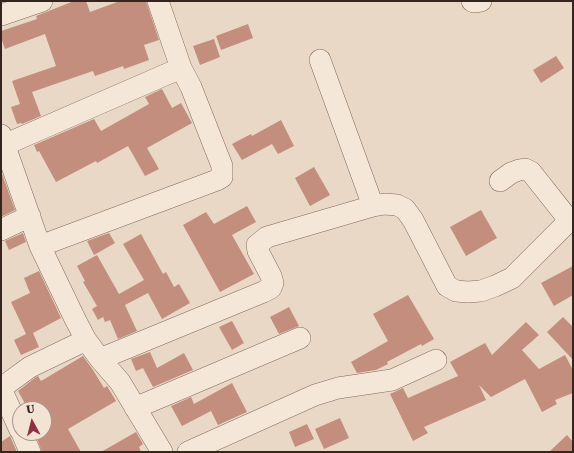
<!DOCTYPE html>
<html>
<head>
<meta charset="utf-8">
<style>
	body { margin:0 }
	#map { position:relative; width:574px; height:453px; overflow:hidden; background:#e9d8c5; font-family:"Roboto Serif",serif }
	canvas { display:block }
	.frame { position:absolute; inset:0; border:2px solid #34251f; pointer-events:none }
	.north { position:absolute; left:12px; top:401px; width:40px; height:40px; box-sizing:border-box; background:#f2e3d4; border:1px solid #a6978c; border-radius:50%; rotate:353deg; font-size:11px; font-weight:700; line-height:16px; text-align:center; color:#34251f }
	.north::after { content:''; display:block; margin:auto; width:14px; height:18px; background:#8b3344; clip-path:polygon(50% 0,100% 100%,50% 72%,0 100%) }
</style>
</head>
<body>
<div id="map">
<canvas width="574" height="453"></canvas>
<div class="frame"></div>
<div class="north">U</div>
</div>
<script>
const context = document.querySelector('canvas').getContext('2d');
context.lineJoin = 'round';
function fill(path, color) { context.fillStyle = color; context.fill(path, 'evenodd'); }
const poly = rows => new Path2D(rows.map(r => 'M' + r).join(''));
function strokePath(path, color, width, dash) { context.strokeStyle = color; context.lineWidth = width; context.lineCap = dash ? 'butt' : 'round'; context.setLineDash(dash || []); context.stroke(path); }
const building = poly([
	[74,1,86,1,90,12,120,1,146,1,159,40,144,45,149,60,124,69,123,66,95,76,93,71,32,92,41,116,22,124,21,123,17,124,11,107,20,104,12,81,56,66,45,34,5,49,1,38,1,31,37,19,36,16],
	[248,24,253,38,221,50,216,36],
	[214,39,220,57,200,65,193,46],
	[556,56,564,68,541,83,533,70],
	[162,89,172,108,181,103,192,123,147,148,159,169,145,176,128,146,97,163,96,161,56,182,39,151,37,152,34,145,94,119,101,131,149,104,145,97],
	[281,120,294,146,278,154,272,144,242,160,232,144,251,134,252,136],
	[314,167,330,195,310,206,295,178],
	[1,171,15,210,1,217],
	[247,206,256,222,232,235,254,274,220,292,183,225,206,212,214,224],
	[481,210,497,238,466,256,450,227],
	[23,233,26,242,9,250,5,241],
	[109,233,115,243,94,255,87,241],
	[141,234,163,274,166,272,174,287,179,284,190,303,162,319,148,293,125,305,137,331,118,339,110,320,105,322,103,317,98,320,92,309,97,306,83,282,85,281,77,266,97,255,119,294,144,280,123,244],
	[573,266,573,295,554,306,541,283],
	[39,271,61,318,33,333,39,347,21,355,14,340,26,334,11,302,30,293,24,278],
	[408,295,434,339,422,346,421,344,387,362,388,364,376,370,357,373,351,362,388,341,373,314],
	[289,307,299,326,279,334,270,317],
	[563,317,573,327,573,360,547,332],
	[232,321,244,343,232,350,219,327],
	[526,322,539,335,522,350,539,369,565,355,573,370,573,393,555,400,557,404,542,412,525,379,491,397,479,385,486,400,424,427,428,433,413,441,390,394,403,388,408,398,458,376,450,362,485,343,492,355],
	[150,352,157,368,184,353,193,370,153,387,143,368,136,371,131,359],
	[83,356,93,370,104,388,107,386,116,401,68,429,81,452,42,452,35,433,44,433,44,409,28,409,18,391,36,377,38,376,41,381],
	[232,383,247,412,218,425,211,411,182,426,171,406,191,397,194,404],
	[340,418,349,438,324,449,315,429],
	[307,424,314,439,295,447,289,432],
	[136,432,143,444,139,447,141,452,101,452],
	[567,435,573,442,573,452,549,452],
	[10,436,17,452,1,452,1,442]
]);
const minor = poly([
	[472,1,474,2,481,1],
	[1,15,42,1],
	[320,60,373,206],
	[1,135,40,246,75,319,86,340,100,359,120,382,162,452],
	[4,145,181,68],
	[500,181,511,173,519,170,525,169,531,172,569,220],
	[1,230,30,216],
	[40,246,217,180,222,177,222,166,191,87,181,68,158,1],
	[100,359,263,292,271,288,273,283,271,276,258,251,257,245,267,237,373,206,385,204,397,205,405,209,413,220,447,286,456,291,468,292,481,291,495,286,512,278,573,217],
	[1,388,30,367,86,340],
	[1,389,20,430],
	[135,408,300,338],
	[22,433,30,452],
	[188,452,315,395,338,388,392,380,436,360]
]);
fill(building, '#c48e7e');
strokePath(minor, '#826a5d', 22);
strokePath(minor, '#f5e7d7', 21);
</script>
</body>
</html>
